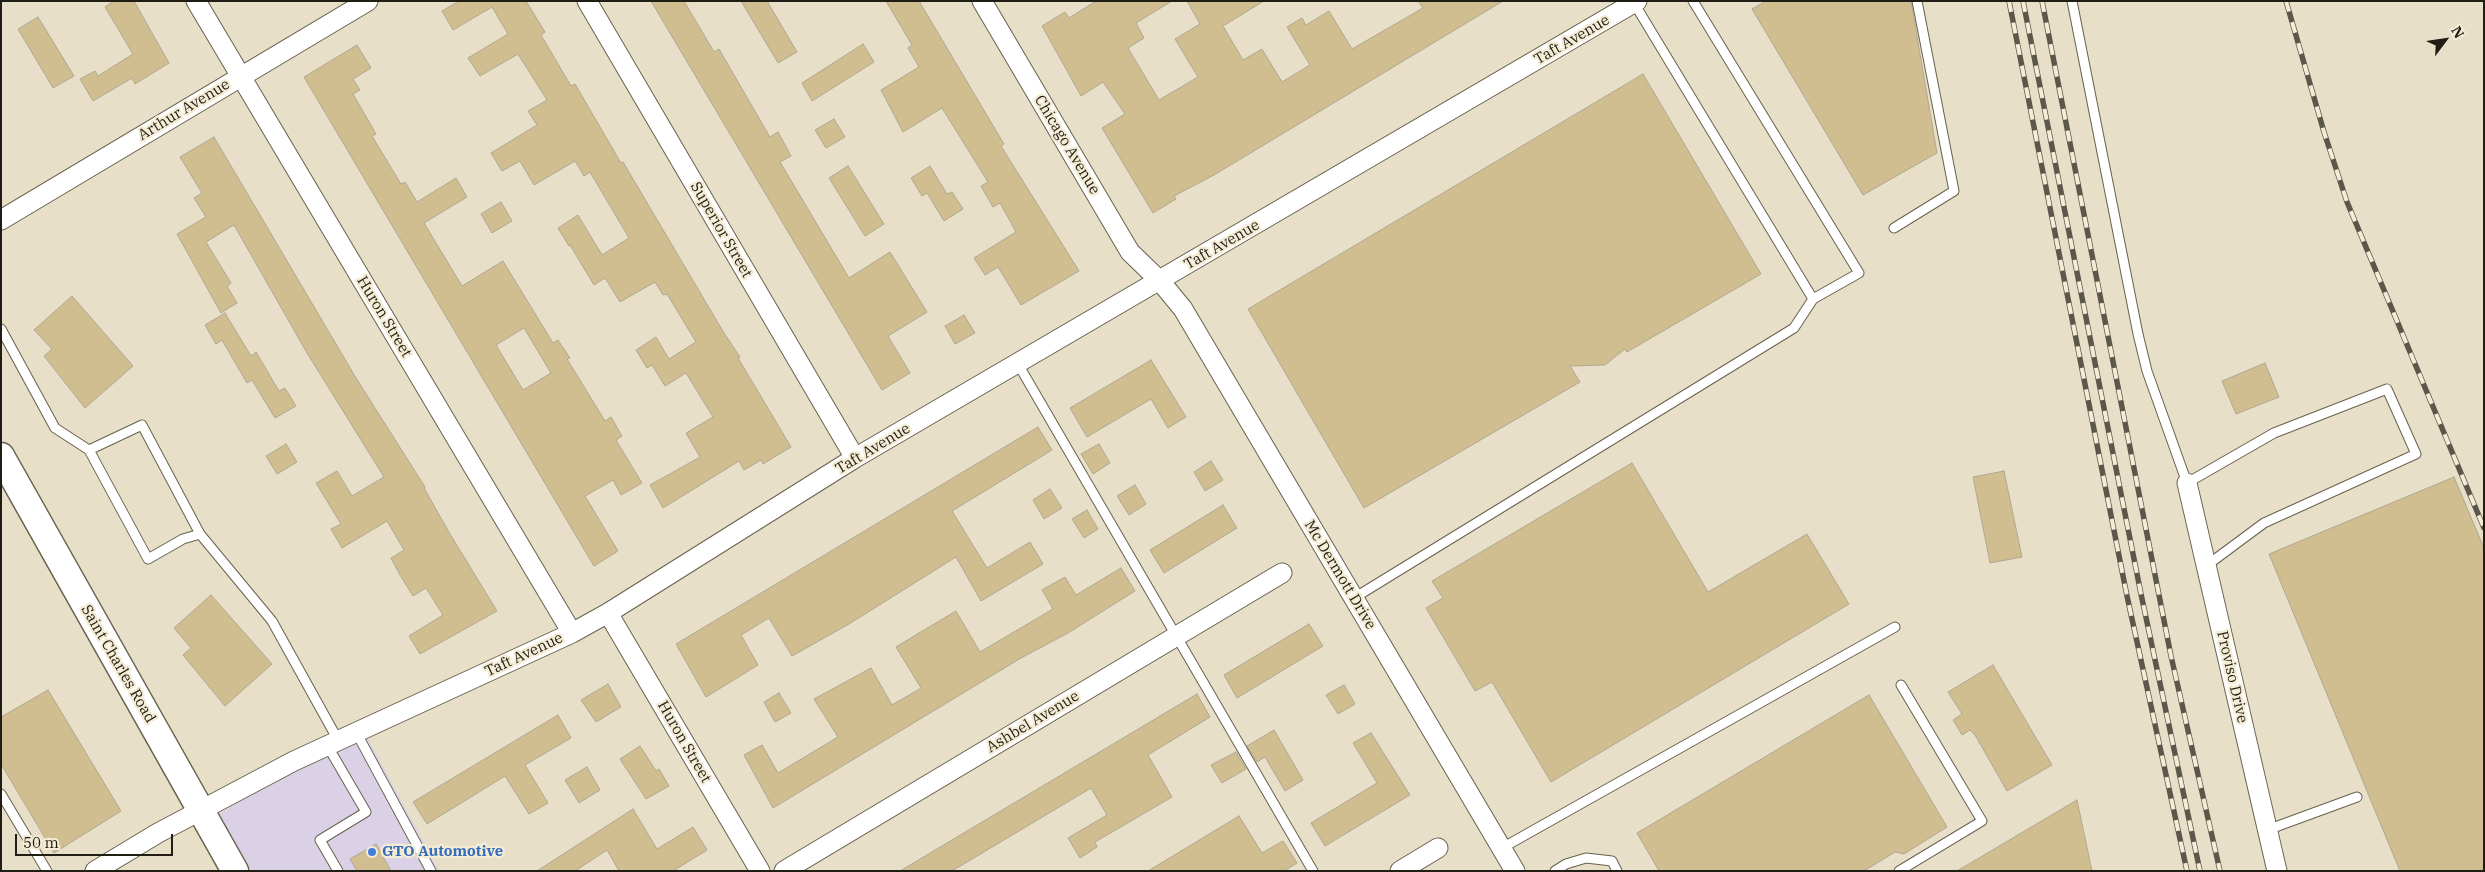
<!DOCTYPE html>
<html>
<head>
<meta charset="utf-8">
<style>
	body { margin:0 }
	#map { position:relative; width:2485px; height:872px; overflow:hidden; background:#e8dfc9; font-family:"IBM Plex Serif",serif }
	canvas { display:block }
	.frame { position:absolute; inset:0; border:2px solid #201d15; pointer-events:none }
	.north { position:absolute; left:2420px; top:15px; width:50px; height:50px; -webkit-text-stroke:4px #f5ecd6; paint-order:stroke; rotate:59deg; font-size:14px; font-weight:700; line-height:20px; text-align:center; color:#201d15 }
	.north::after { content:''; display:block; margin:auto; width:18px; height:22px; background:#201d15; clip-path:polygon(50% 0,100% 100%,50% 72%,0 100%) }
	.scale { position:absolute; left:15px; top:834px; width:158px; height:22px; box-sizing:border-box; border:2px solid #201d15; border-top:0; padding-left:6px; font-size:15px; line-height:18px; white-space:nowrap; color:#201d15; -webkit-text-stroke:4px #f5ecd6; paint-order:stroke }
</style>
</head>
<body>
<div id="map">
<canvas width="2485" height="872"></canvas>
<div class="frame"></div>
<div class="north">N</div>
<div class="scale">50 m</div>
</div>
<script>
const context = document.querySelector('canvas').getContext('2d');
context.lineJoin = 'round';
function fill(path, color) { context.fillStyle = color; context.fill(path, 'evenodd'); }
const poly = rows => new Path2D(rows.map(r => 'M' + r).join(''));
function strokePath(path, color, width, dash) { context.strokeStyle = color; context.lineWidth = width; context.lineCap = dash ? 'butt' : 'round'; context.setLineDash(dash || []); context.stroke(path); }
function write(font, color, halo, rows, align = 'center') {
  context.font = font + ' "IBM Plex Serif",serif'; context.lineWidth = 4.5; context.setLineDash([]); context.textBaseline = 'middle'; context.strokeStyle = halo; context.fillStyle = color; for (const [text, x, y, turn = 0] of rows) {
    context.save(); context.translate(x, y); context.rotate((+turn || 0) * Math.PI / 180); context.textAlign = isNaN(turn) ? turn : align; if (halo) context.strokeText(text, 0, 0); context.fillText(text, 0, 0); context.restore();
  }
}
const commercial = poly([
	[366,735,439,871,244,871,214,817,299,766]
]);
const building = poly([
	[114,1,134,1,169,63,135,84,132,78,93,101,80,79,95,71,98,76,133,54,105,7,114,1],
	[459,1,526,1,545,32,541,35,571,86,575,84,621,163,623,162,724,333,740,357,738,358,791,447,763,464,761,460,744,470,739,461,663,508,650,485,700,457,686,433,713,417,686,373,665,386,652,365,647,368,636,350,656,337,669,359,696,342,667,294,663,295,655,282,620,302,605,278,594,285,570,245,569,246,558,228,578,215,602,255,629,238,590,172,584,176,575,161,534,185,520,161,502,171,491,153,537,125,528,111,547,100,518,54,480,76,468,58,508,34,492,7,453,30,442,11,459,1],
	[651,1,684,1,714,52,719,49,770,137,778,132,791,156,780,162,849,278,890,252,927,312,888,336,910,373,882,390,651,1],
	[741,1,767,1,797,52,778,63,741,1],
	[886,1,919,1,1004,144,1001,146,1079,271,1021,305,998,267,985,275,974,258,1016,232,1000,203,993,207,981,186,988,182,942,108,903,132,881,90,919,67,908,48,912,45,886,1],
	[1096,1,1172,1,1136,23,1144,38,1128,48,1159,100,1198,77,1175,39,1200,24,1187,1,1264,1,1223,26,1243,60,1262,49,1282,82,1310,65,1287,27,1302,18,1306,25,1329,11,1352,49,1423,8,1418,1,1503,1,1214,175,1174,196,1176,199,1153,213,1102,128,1125,114,1103,82,1081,96,1042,26,1065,12,1069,18,1096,1],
	[1766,1,1911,1,1937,153,1863,195,1752,9,1766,1],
	[38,17,74,76,53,88,18,29,38,17],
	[863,44,874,62,812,101,802,83,863,44],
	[357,45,371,68,353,79,360,90,353,94,376,134,372,136,401,184,405,182,417,202,456,178,467,197,424,223,462,286,503,261,553,343,558,340,570,358,567,359,605,421,611,417,622,436,616,440,642,483,621,495,613,480,585,496,618,551,594,566,304,77,357,45],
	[524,328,551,373,523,390,496,345,524,328],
	[1643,74,1761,274,1627,352,1625,349,1605,365,1570,366,1580,382,1364,508,1248,309,1643,74],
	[834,119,845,137,826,148,815,130,834,119],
	[214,137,356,378,425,487,424,488,450,534,497,611,420,654,409,636,443,615,426,588,413,596,400,575,391,558,404,550,387,521,342,548,331,529,341,524,316,483,337,471,352,496,384,477,307,353,234,225,206,242,231,283,227,286,237,303,221,313,177,234,206,217,194,198,202,193,180,157,214,137],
	[848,166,884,224,865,236,829,178,848,166],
	[930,166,947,194,952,192,963,209,944,221,927,193,922,196,911,178,930,166],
	[501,202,512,221,492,233,481,214,501,202],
	[72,296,133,366,85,408,44,356,52,349,34,330,72,296],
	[225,313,251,356,256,352,279,391,285,388,296,406,275,418,252,380,247,383,222,340,216,344,205,325,225,313],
	[964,315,975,333,955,344,945,326,964,315],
	[1151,360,1186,417,1168,428,1151,399,1087,437,1070,408,1151,360],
	[2265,363,2279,397,2236,414,2222,381,2265,363],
	[1038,427,1052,450,952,511,987,568,1030,542,1043,564,981,601,956,557,849,624,792,656,769,618,741,635,758,665,706,697,676,644,1038,427],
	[286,444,297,462,277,474,266,456,286,444],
	[1099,444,1110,463,1093,474,1081,454,1099,444],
	[1211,461,1223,480,1205,491,1194,472,1211,461],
	[1632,463,1708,592,1807,534,1849,604,1551,782,1492,682,1475,691,1426,608,1443,598,1432,581,1632,463],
	[2004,471,2022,557,1990,563,1973,477,2004,471],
	[2454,477,2484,548,2484,871,2400,871,2269,554,2454,477],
	[1135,485,1146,504,1129,515,1117,496,1135,485],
	[1050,489,1062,508,1044,519,1033,500,1050,489],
	[1223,505,1237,528,1164,573,1150,550,1223,505],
	[1087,510,1098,529,1084,538,1072,519,1087,510],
	[1121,568,1135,591,1068,633,1021,658,773,808,744,755,762,745,778,773,838,737,814,699,871,668,892,705,921,688,896,647,914,636,956,611,980,652,1053,609,1042,590,1065,577,1076,595,1121,568],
	[211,595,272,664,225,706,183,655,191,648,174,628,211,595],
	[1309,624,1323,646,1237,698,1224,675,1309,624],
	[1993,665,2052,765,2007,791,1975,735,1970,730,1962,735,1953,720,1962,714,1948,692,1993,665],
	[608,684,621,707,596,722,581,700,608,684],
	[1344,685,1355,704,1338,714,1326,695,1344,685],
	[48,690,121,811,54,853,1,764,1,717,48,690],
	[779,693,791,713,775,722,764,702,779,693],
	[1197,694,1210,717,1148,755,1172,797,1095,842,1097,847,1080,858,1068,838,1107,815,1091,788,952,871,900,871,1197,694],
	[1869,695,1947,827,1904,854,1895,852,1864,871,1659,871,1637,833,1869,695],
	[558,715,571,738,525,765,548,803,529,814,505,776,427,824,413,802,558,715],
	[1274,730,1303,780,1285,791,1265,757,1257,762,1247,746,1274,730],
	[1371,733,1410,795,1325,846,1311,823,1377,783,1353,743,1371,733],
	[640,746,656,771,659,769,669,786,646,799,620,759,640,746],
	[1236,752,1246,769,1222,783,1211,765,1236,752],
	[587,767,600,790,579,803,565,780,587,767],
	[2077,800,2092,871,1957,871,2077,800],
	[633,809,657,849,693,827,707,850,673,871,619,871,607,850,575,871,537,871,633,809],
	[1239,816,1262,853,1283,841,1297,863,1284,871,1148,871,1239,816],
	[376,844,391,871,357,871,350,859,376,844]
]);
const lane = poly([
	[1693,1,1859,273,1813,299],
	[2072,1,2138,334,2147,371,2187,483,2274,433,2387,389,2416,454,2264,523,2206,566],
	[1894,228,1954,191,1917,1],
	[1,329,55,428,89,450,148,559,183,539,200,534,272,621,338,740],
	[1018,364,1313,871],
	[89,450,142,425,200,534],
	[1354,598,1794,328,1813,299,1634,3],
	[356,732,431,871],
	[327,745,366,812,320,840,338,871],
	[1,794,47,871],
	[2267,830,2357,797],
	[1502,848,1895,627],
	[1555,871,1566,864,1586,858,1612,861,1617,871],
	[1899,871,1982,821,1901,685]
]);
const street = poly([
	[196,1,572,633],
	[587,1,855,458],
	[982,1,1130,252,1160,281,1183,309,1515,871],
	[1,220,368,1],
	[2187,483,2277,871],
	[608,613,760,871],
	[95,871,158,833,294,761,572,633,608,613,855,458,1637,1],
	[784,871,1282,573],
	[1400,871,1438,848]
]);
const secondary = poly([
	[1,456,235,871]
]);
const rail = poly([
	[2009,1,2127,596,2187,871],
	[2023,1,2141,594,2200,871],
	[2042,1,2171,656,2220,871],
	[2286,1,2324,132,2347,202,2484,528]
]);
const markers = [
	[372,852,5,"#3f7fe0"]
];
const streetNames = [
	["Taft Avenue",1572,40,-30],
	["Arthur Avenue",184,110,-31],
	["Chicago Avenue",1067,145,59],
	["Superior Street",721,230,60],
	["Taft Avenue",1222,245,-30],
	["Huron Street",384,317,59],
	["Taft Avenue",873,449,-31],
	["Mc Dermott Drive",1340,575,59],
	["Taft Avenue",524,655,-25],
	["Saint Charles Road",118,664,60],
	["Proviso Drive",2232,677,77],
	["Ashbel Avenue",1033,722,-31],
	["Huron Street",684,742,60]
];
const shopNames = [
	["GTO Automotive",382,852]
];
fill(commercial, '#dad1e6');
fill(building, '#d0be90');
strokePath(building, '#b0a792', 1);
strokePath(lane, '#68614d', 11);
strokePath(street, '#68614d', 21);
strokePath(secondary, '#68614d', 29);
strokePath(lane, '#fff', 9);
strokePath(street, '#fff', 19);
strokePath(secondary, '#fff', 26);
strokePath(rail, '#5c574b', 5.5);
strokePath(rail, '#f5ecd6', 4, [11]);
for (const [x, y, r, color] of markers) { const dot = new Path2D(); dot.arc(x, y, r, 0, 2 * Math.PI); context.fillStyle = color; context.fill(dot); strokePath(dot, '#f5ecd6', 2); }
write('15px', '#201d15', '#f5ecd6', streetNames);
write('bold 15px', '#366cbe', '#f5ecd6', shopNames, 'left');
</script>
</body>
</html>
